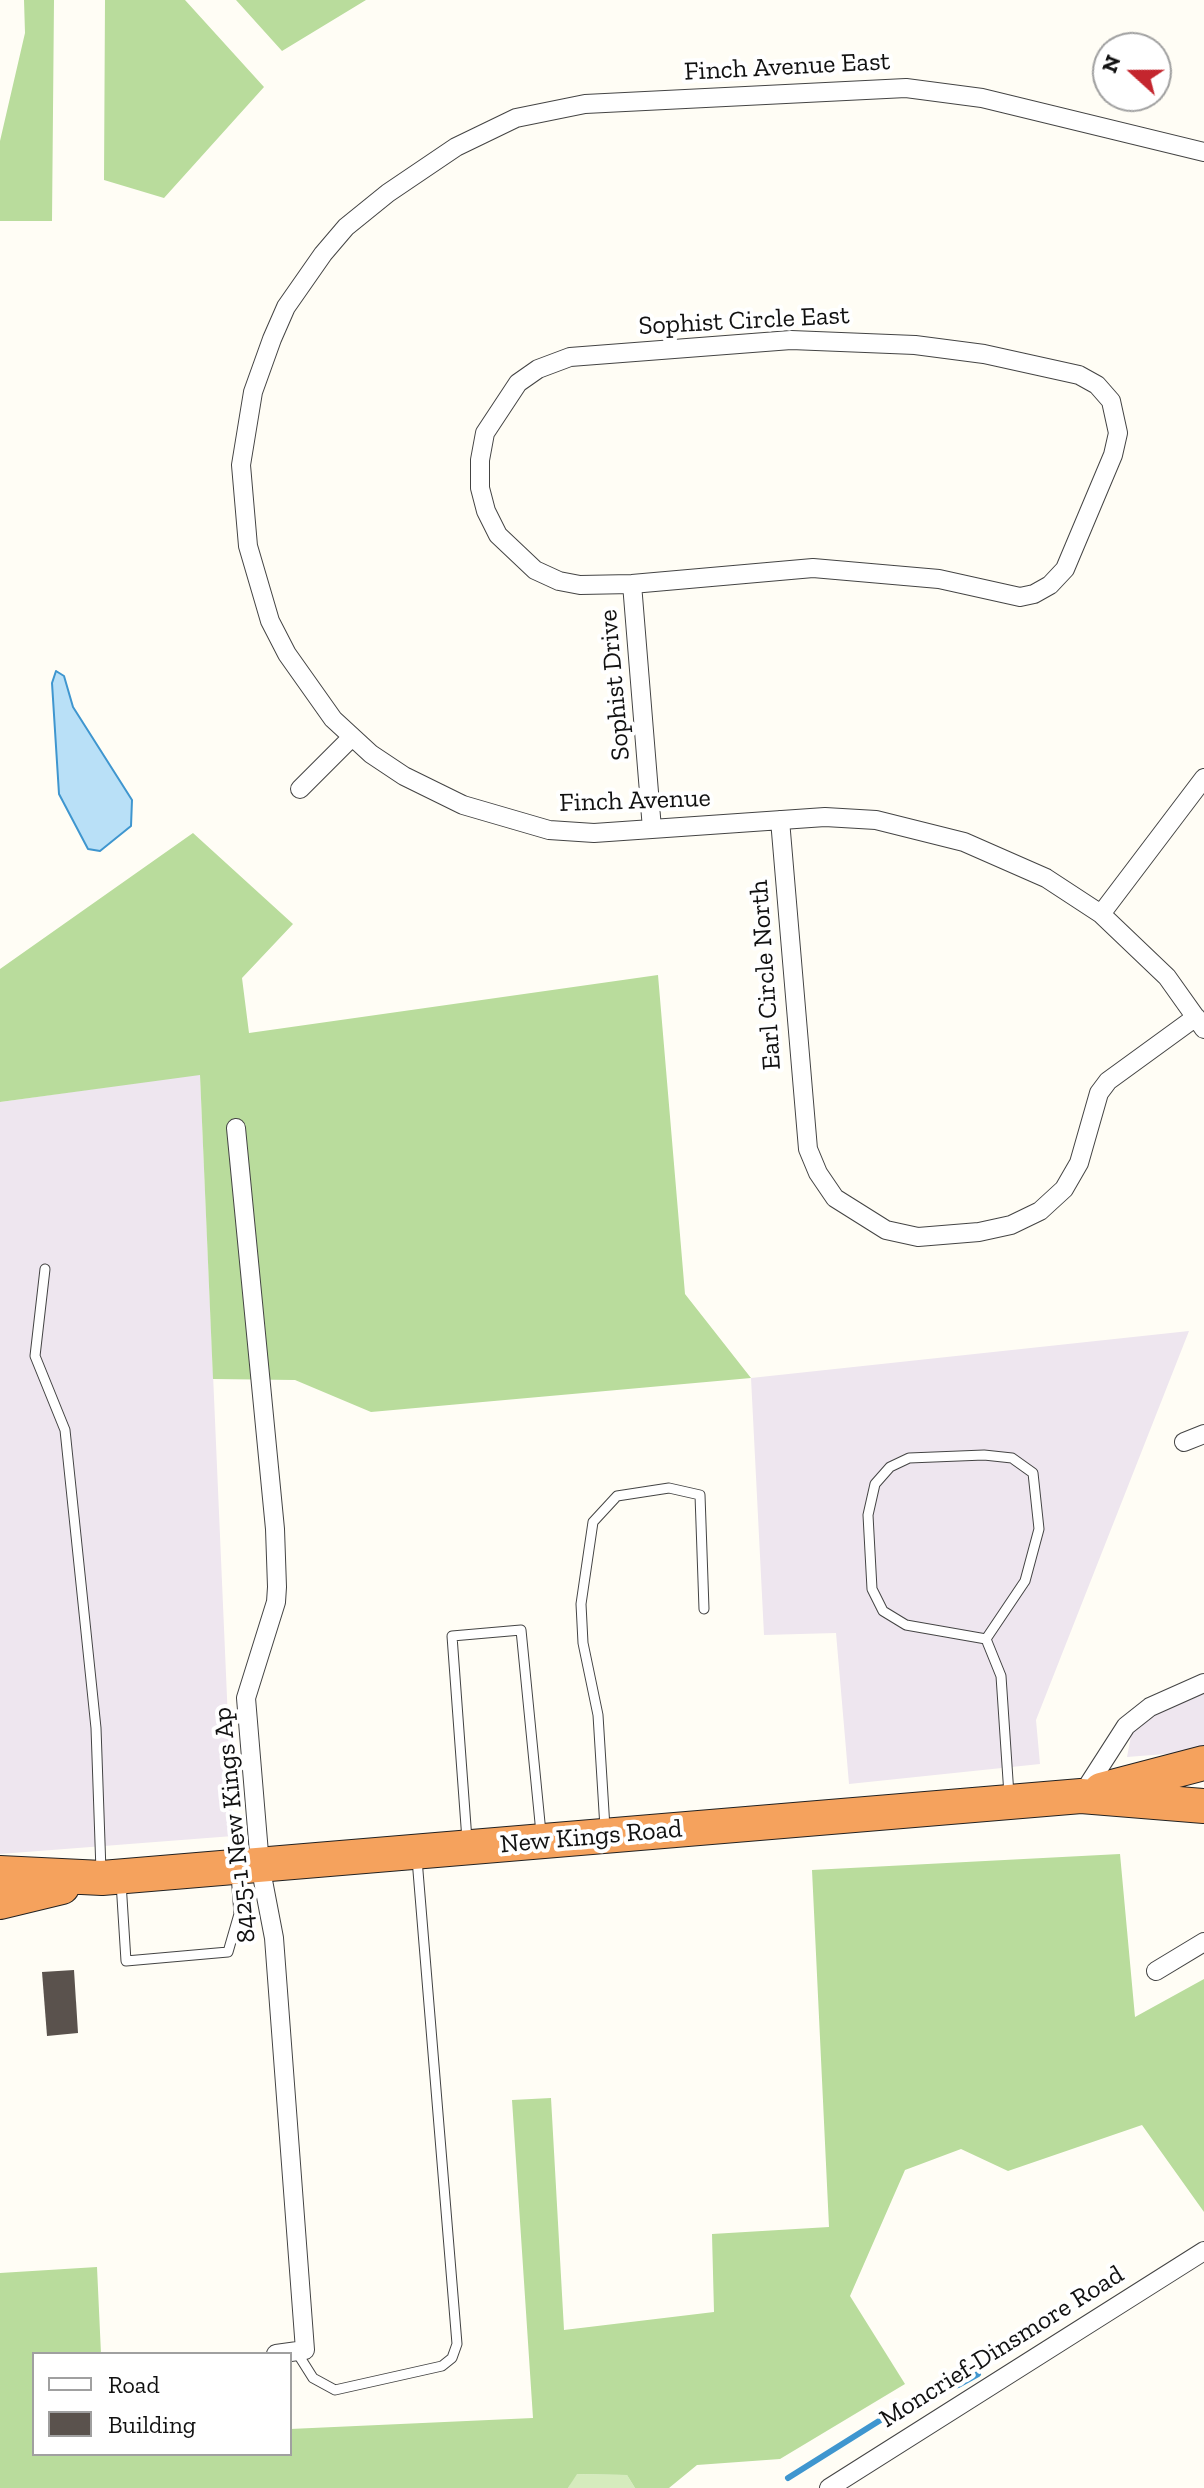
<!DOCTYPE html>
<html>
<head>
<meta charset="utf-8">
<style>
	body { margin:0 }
	#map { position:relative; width:1204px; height:2488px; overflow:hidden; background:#fffdf5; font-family:"Zilla Slab",serif }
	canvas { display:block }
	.legend { position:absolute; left:32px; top:2352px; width:260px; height:104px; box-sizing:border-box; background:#fff; border:2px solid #a0a0a0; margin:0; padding:10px 14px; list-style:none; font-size:24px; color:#111 }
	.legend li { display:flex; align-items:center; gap:16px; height:40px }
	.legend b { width:40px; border:2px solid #a0a0a0 }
	.north { position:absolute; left:1092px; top:32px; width:80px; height:80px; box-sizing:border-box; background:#fff; border:2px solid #a0a0a0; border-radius:50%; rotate:291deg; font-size:22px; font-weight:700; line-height:32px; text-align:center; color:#111 }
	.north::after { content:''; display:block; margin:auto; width:28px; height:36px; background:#c4262e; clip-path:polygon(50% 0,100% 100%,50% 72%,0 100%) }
</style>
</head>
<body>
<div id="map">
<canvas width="1204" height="2488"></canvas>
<ul class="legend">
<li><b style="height:10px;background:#fff"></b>Road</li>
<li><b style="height:22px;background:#5a524d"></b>Building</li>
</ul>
<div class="north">N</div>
</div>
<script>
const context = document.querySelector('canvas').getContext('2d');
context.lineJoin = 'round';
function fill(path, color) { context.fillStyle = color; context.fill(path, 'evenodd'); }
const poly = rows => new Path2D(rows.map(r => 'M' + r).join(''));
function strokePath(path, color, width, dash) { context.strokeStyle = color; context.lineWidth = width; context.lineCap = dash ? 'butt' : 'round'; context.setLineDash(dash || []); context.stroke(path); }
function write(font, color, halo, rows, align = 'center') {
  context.font = font + ' "Zilla Slab",serif'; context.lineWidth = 8; context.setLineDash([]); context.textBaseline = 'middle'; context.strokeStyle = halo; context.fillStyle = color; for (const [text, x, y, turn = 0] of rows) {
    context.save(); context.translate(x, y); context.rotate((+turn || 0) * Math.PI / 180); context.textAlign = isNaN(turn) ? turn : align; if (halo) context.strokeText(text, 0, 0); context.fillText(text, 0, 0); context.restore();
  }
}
const industrial = poly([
	[200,1074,233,1836,0,1854,0,1102],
	[1189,1331,1036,1720,1040,1764,849,1784,836,1633,764,1635,751,1378],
	[1204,1692,1204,1751,1127,1757,1132,1731,1161,1710]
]);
const green = poly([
	[576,2474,627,2475,635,2488,568,2488]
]);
const forest = poly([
	[24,0,54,0,52,221,0,221,0,141,25,33],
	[105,0,185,0,264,87,164,198,104,180],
	[236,0,366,0,282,51],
	[193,833,293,924,242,978,249,1033,658,975,685,1294,751,1378,371,1412,295,1380,213,1379,200,1075,0,1102,0,969],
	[1120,1854,1135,2017,1204,1979,1204,2212,1142,2125,1008,2171,961,2149,905,2170,850,2296,905,2384,780,2459,697,2465,669,2488,635,2488,627,2475,577,2474,568,2488,0,2488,0,2273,97,2267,101,2354,34,2354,34,2454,290,2454,290,2429,533,2418,512,2100,551,2098,564,2330,714,2312,712,2234,829,2227,812,1870]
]);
const water = poly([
	[56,671,64,676,73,707,132,800,131,826,100,851,88,849,59,794,52,683,56,671]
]);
const stream = poly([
	[788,2478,922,2394,958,2385,978,2374]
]);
const building = poly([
	[74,1970,78,2033,47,2036,42,1972]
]);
const lane = poly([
	[45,1269,35,1356,65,1430,96,1728,101,1871],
	[986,1639,1025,1581,1039,1529,1033,1473,1012,1458,984,1455,909,1458,890,1467,875,1484,868,1515,872,1589,883,1611,906,1625,986,1639,1001,1676,1009,1795],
	[605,1828,598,1715,583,1643,581,1604,593,1522,617,1496,669,1488,700,1495,704,1609],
	[467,1840,452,1636,521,1630,541,1833],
	[121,1882,126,1961,228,1952,239,1914,236,1874],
	[296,2351,313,2378,335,2390,442,2366,452,2358,457,2344,417,1859]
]);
const street = poly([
	[1204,152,982,98,906,88,585,104,516,118,456,147,388,193,346,227,323,254,286,307,272,339,253,392,241,465,248,546,270,621,287,654,333,719,371,754,404,776,463,805,549,830,594,833,825,817,876,820,964,842,1046,878,1101,914,1167,977,1204,1029],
	[791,340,915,345,984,354,1079,375,1097,385,1111,401,1118,433,1113,455,1065,569,1050,585,1034,594,1020,597,939,579,813,568,632,584,580,585,559,581,535,570,498,535,486,511,480,488,480,460,485,433,518,383,538,369,570,357,791,340],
	[632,584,652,829],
	[300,789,352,737],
	[780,820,808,1149,818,1173,835,1198,886,1230,918,1237,979,1232,1011,1225,1040,1211,1064,1189,1079,1163,1099,1093,1108,1081,1196,1017],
	[1101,914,1204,778],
	[236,1128,275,1529,277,1587,276,1602,246,1698,260,1865,274,1938,305,2350,276,2354],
	[1184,1442,1204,1434],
	[1083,1793,1126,1726,1150,1707,1204,1683],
	[1156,1971,1204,1942],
	[829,2488,1204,2251]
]);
const highway = poly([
	[1101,1790,1204,1763],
	[0,1873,102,1878,1081,1796,1204,1806],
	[0,1902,62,1887]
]);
const streetNames = [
	["Finch Avenue East",787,67,-3],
	["Sophist Circle East",744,321,-3],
	["Sophist Drive",615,685,-95],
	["Finch Avenue",635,801,-2],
	["Earl Circle North",766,975,-94],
	["8425-1 New Kings Ap",235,1825,-96],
	["New Kings Road",591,1837,-5],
	["Moncrief-Dinsmore Road",1002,2347,-32]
];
fill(industrial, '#eee6ef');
fill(green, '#d5ebbd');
fill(forest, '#b9dc9c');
fill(water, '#b9e0f7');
strokePath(water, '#3f96cf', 2);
strokePath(stream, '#3f96cf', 6);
fill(building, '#5a524d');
strokePath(lane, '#444', 11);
strokePath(street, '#444', 20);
strokePath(highway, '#222', 36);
strokePath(lane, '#fff', 9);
strokePath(street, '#fff', 18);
strokePath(highway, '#f5a25d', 34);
write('26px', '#111', '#fff', streetNames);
</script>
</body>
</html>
